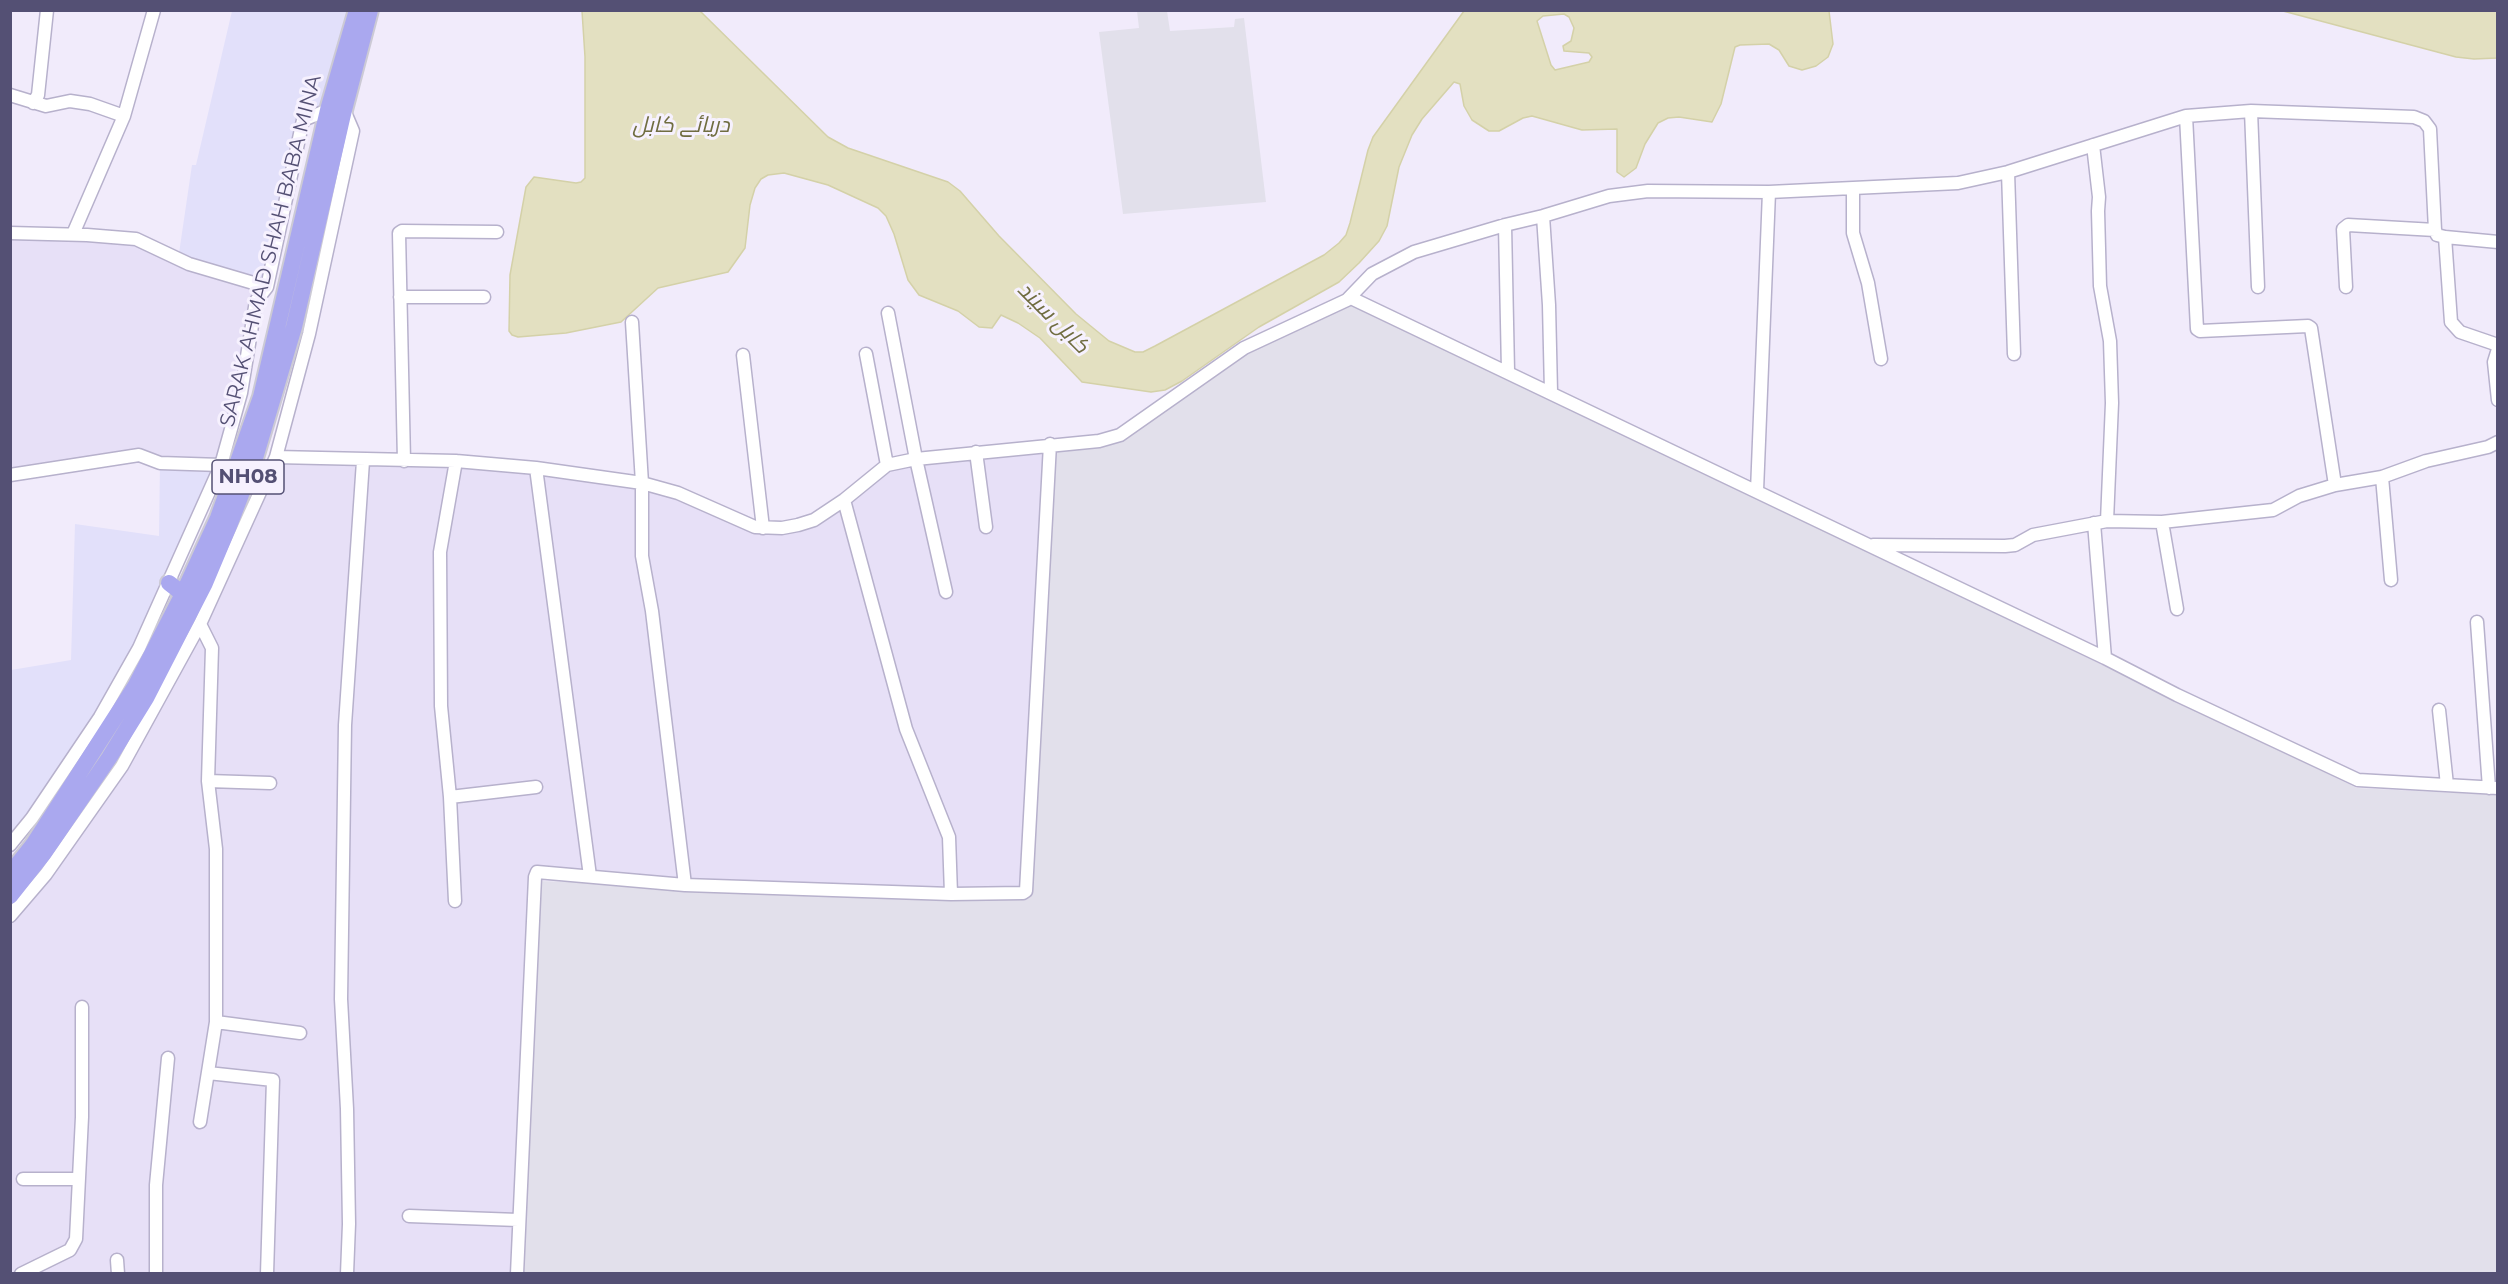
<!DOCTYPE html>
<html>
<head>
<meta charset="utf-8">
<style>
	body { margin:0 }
	#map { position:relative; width:2508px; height:1284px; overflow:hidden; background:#f1ebfb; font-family:Montserrat,sans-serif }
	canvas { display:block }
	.frame { position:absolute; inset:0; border:12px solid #545074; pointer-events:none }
</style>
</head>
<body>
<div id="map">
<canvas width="2508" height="1284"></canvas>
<div class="frame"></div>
</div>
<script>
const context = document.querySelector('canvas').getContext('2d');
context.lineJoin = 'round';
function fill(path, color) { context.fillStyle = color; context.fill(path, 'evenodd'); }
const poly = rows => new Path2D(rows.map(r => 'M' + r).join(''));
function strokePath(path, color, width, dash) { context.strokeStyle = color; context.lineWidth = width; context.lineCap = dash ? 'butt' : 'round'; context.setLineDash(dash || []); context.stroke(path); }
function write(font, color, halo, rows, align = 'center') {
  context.font = font + ' Montserrat,Cairo,sans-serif'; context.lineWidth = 6; context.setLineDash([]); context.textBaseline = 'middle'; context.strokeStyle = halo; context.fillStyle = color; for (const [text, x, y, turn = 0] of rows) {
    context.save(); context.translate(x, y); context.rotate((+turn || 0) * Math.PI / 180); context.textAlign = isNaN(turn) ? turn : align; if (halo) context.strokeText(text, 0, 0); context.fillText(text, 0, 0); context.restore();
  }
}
const residential = poly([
	[11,233,120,237,267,287,256,301,221,465,139,455,11,475],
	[1050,444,1027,887,951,894,537,872,517,1273,11,1274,11,916,122,766,200,624,276,457,456,461,642,483,740,520,798,525,887,465]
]);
const commercial = poly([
	[232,11,357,11,328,110,303,120,267,287,178,260,192,165,196,165],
	[160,463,221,465,139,648,11,845,11,670,71,660,75,524,159,536]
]);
const industrial = poly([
	[1137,11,1167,11,1170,31,1234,27,1235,19,1244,18,1266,202,1123,214,1099,32,1139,28],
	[1347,300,2357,788,2497,795,2497,1273,519,1274,536,881,1023,893,1050,444,1120,435,1244,348]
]);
const water = poly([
	[582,11,700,11,828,137,848,148,948,182,960,191,999,236,1076,314,1109,341,1135,352,1143,352,1155,346,1324,255,1339,243,1346,235,1350,223,1368,150,1373,137,1464,11,1829,11,1833,44,1828,57,1816,66,1802,70,1789,66,1779,50,1769,44,1740,45,1735,47,1721,104,1712,122,1679,117,1668,118,1658,123,1645,144,1636,168,1624,177,1617,172,1617,129,1582,130,1532,116,1523,118,1499,131,1489,131,1472,120,1464,106,1460,84,1454,82,1422,119,1412,135,1399,167,1387,226,1379,241,1359,263,1339,282,1259,327,1182,381,1165,390,1151,392,1082,382,1040,338,1018,323,1001,315,992,328,979,327,958,311,919,295,908,280,894,234,886,216,878,208,828,185,784,173,768,175,761,179,755,188,750,205,745,248,728,272,658,288,621,322,566,333,518,337,512,335,509,331,510,275,526,187,534,177,576,183,581,182,585,178,585,57,582,11],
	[1564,14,1569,17,1574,28,1571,41,1563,46,1564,51,1589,53,1592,57,1589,62,1555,70,1551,65,1537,21,1543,16,1564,14],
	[2283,11,2497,11,2497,58,2474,59,2456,57,2283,11]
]);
const minor = poly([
	[10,95,46,106,70,101,90,104,124,116],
	[33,103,38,95,47,10],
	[2251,111,2258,287],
	[2186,116,2197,329,2200,331,2308,326,2311,328,2335,485],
	[2093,145,2099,197,2098,211,2100,286,2110,341,2112,403,2107,521],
	[2008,172,2014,354],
	[1853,189,1853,233,1868,283,1881,359],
	[1543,216,1549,305,1551,392],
	[1505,225,1508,371],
	[10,233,87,235,136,239,189,264,267,287],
	[73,234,124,116,154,10],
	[2445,237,2451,322,2460,332,2498,345],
	[2346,287,2343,229,2348,225,2435,230,2437,235,2445,237,2498,242],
	[400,297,484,297],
	[1351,298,2105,658,2177,695,2358,780,2498,788],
	[888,313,916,459,946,592],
	[632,322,642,483,642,556,652,611,685,885],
	[2498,349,2494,362,2498,400],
	[866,354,887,465],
	[743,355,763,528],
	[976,452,986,527],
	[276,457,456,461,536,468,642,483,678,493,755,527,782,528,798,525,814,520,844,500,887,465,916,459,1099,441,1120,435,1244,348,1347,300,1372,274,1414,252,1505,225,1543,216,1609,196,1648,191,1769,192,1958,183,2008,172,2186,116,2251,111,2414,117,2424,121,2430,129,2435,230],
	[404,461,399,233,402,231,497,232],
	[536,468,590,876],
	[10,475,139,455,160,463,221,465],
	[2382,477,2391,580],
	[1757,491,1769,192],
	[844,500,906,729,949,837,951,894],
	[2162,522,2177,609],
	[2094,523,2105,658],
	[1873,545,2005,546,2015,545,2033,535,2107,521,2162,522,2273,510,2299,496,2335,485,2382,477,2426,461,2488,447,2498,442],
	[2477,622,2489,788],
	[2439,710,2447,785],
	[208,781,270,783],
	[450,797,536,787],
	[10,845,32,818,100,717,139,648,221,465,241,393,256,301,267,287,303,120,328,110],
	[455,901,450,797,441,706,440,552,456,461],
	[10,916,46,874,122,766,200,624,276,457,309,334,353,131,344,110],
	[216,1022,300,1033],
	[208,1073,273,1080,267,1274],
	[200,1122,216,1022,216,849,208,781,212,648,200,624],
	[23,1179,78,1179],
	[409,1216,518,1220],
	[117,1260,118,1274],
	[21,1274,70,1250,76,1239,82,1117,82,1007],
	[156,1274,156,1185,168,1058],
	[347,1274,349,1224,347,1109,341,999,345,725,363,461],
	[517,1274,535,877,537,872,685,885,951,894,1023,893,1026,891,1050,444]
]);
const highway = poly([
	[169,583,183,594],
	[10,874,33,845,136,685,183,594,218,518,261,397,328,110,357,10],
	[10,896,44,853,109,758,146,698,205,583,229,526,255,458,294,327,344,110,370,10]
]);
const shields = [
	[248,477,72]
];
const shieldNames = [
	["NH08",248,477]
];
const streetNames = [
	["SARAK AHMAD SHAH BABA MINA",271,251,-76]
];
const waterNames = [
	["دریائے کابل",681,126],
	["کابل سيند",1053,318,45]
];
fill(residential, '#e7e0f7');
fill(commercial, '#e2e0fa');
fill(industrial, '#e2e0eb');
fill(water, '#e3e0c1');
strokePath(water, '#d4d1a8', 1.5);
strokePath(minor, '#b7b1cc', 15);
strokePath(highway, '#cccad5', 20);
strokePath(minor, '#fff', 12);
strokePath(highway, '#aaa8ef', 16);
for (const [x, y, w] of shields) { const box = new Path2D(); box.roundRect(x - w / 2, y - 17, w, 34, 4.5); context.fillStyle = '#f6f1fe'; context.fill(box); strokePath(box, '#545074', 1.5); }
write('bold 20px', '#545074', null, shieldNames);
write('21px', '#545074', '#f6f1fe', streetNames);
write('italic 22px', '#706d41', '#f6f1fe', waterNames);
</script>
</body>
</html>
